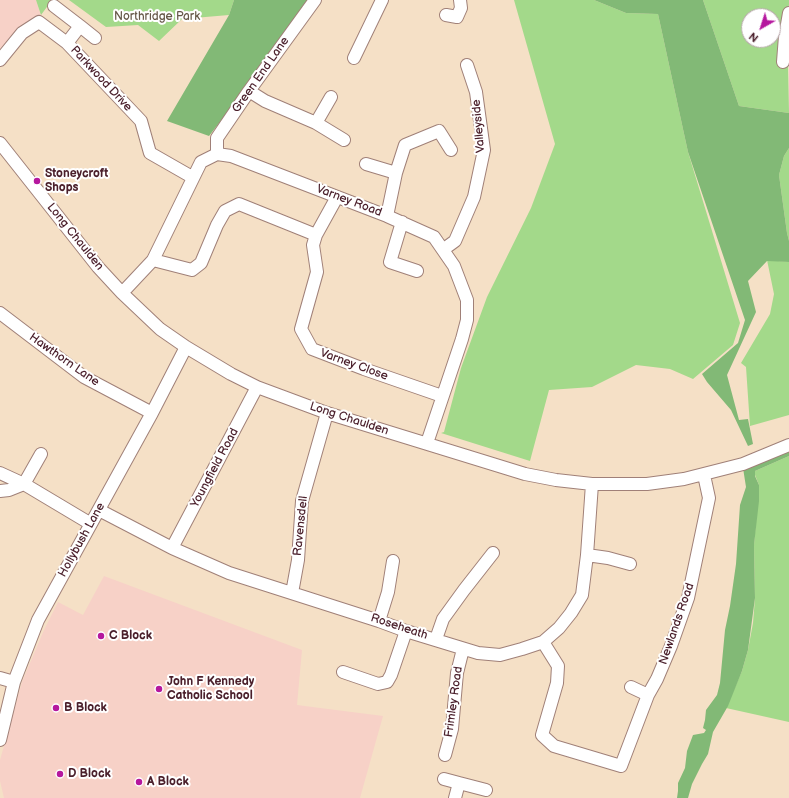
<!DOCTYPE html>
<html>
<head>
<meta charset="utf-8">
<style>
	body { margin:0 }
	#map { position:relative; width:789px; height:798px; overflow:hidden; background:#f5e0c6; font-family:"Balsamiq Sans",sans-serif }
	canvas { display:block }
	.north { position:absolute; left:741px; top:8px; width:40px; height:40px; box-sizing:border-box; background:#fff; border:1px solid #b7a5aa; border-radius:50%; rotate:219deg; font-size:11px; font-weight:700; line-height:16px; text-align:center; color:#4a1f2b }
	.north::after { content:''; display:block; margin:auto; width:14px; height:18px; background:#b5179e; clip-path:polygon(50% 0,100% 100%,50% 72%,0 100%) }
</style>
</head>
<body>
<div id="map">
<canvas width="789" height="798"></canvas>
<div class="north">N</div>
</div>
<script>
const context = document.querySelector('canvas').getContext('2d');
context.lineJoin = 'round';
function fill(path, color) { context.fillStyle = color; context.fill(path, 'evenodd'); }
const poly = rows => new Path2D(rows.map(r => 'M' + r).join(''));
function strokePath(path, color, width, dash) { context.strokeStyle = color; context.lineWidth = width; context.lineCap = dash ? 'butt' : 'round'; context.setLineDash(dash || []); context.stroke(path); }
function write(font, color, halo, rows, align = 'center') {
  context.font = font + ' "Balsamiq Sans",sans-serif'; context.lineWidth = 4; context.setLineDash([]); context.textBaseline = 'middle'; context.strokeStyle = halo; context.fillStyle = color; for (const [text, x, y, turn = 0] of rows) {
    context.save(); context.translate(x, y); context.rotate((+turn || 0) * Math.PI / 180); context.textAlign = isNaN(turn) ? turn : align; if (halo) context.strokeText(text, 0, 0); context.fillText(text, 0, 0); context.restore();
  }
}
const built = poly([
	[0,0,36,0,41,15,23,24,0,49],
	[104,576,302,650,297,705,383,716,360,798,4,798,0,781,0,760,22,682,44,630,58,602,83,615]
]);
const green = poly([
	[36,0,52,0,41,15],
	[69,0,234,0,229,15,182,19,159,41,138,25,106,27],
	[514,0,594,0,626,13,658,14,688,152,740,323,733,345,693,379,670,369,636,365,592,387,549,390,530,461,441,433,444,432,461,368,487,297,531,208,555,144],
	[703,0,789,0,789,5,782,35,782,60,788,66,789,113,739,106],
	[749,16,773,16,773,40,749,40],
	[789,148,789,241,787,233,779,175,784,156],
	[767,260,789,262,789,415,750,426,746,367,741,363,770,314,774,294],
	[789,456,789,722,726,708,742,671,748,650,753,623,755,598,754,545,759,485,755,475,755,471]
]);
const forest = poly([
	[234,0,312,0,300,19,209,136,167,121,229,15],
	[594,0,703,0,739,106,789,113,789,148,784,156,779,175,787,233,789,241,789,262,767,261,748,281,756,312,727,375,739,420,748,419,753,444,748,446,731,410,707,382,702,374,738,343,745,320,688,152,658,14,626,13],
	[789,448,789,456,755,471,755,476,759,485,759,501,754,545,755,598,748,650,742,671,728,706,713,732,708,754,702,764,692,784,688,798,677,798,678,791,678,783,685,768,687,751,693,735,704,733,706,730,703,728,705,720,706,710,717,695,720,683,725,630,730,606,736,564,740,505,746,487,743,468]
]);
const minor = poly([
	[54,6,80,26,67,43],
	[446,15,457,17,461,8,460,0],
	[80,26,95,38],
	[354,58,382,0],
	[0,60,22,33,39,22,67,43,141,121,150,153,192,177],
	[783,62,785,36,789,13],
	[249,91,265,101,316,123,344,140],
	[316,123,331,97],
	[0,143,98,267,122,293,160,329,186,347,231,374,257,387,327,413,525,474,556,480,592,484,647,484,684,479,743,464,789,445],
	[217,154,217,138,249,91,315,0],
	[366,164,396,173,387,216],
	[396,173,405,145,439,131,451,150],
	[402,222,390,262,417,271],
	[316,235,313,245,317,272,301,329,312,349,364,369,442,396],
	[444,249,455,241,474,197,484,150,476,92,467,65],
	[153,260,192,270,201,263,217,225,225,211,239,204,316,235,337,197],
	[122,293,153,260,201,162,217,154,231,156,387,216,434,237,454,266,467,300,467,320,462,339,427,443],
	[0,313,84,377,152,413],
	[41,454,24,484,91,524],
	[0,473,24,484],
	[0,491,9,490,24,484],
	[99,510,172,548,229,573,379,621,406,631,478,653,500,655,522,649,543,642,559,628,571,613,582,595,587,555,592,484],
	[172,548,257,387],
	[587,555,608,558,630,564],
	[292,593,298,560,302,501,327,413],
	[379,621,388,592,393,561],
	[436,639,443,619,464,590,493,553],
	[543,642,558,666,557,683,542,735,554,746,621,766,648,695,657,679,671,646,688,598,709,498,704,475],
	[343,672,378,684,387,682,391,675,406,631],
	[0,678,14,682],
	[631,687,648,695],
	[0,740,14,682,38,620,152,413,186,347],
	[445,755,452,729,457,673,463,649],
	[444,779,459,783],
	[455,798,459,783,486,790]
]);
const markers = [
	[37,181,4,"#b5179e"],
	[101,636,4,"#b5179e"],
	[159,689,4,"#b5179e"],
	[56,708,4,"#b5179e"],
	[60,774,4,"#b5179e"],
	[139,782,4,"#b5179e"]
];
const parkNames = [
	["Northridge Park",157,17]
];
const streetNames = [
	["Green End Lane",261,75,-55],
	["Parkwood Drive",101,79,47],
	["Valleyside",479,126,-95],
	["Varney Road",349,201,21],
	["Long Chaulden",75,237,51],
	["Hawthorn Lane",64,360,35],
	["Varney Close",354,365,20],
	["Long Chaulden",349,419,18],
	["Youngfield Road",215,468,-62],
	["Ravensdell",301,526,-84],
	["Hollybush Lane",82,540,-61],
	["Newlands Road",677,624,-71],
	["Roseheath",399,627,18],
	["Frimley Road",454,702,-82]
];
const poiNames = [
	["Stoneycroft",45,174],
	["Shops",45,188],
	["C Block",109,636],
	["John F Kennedy",167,682],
	["Catholic School",167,696],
	["B Block",64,708],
	["D Block",68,774],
	["A Block",147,782]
];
fill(built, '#f7d1c7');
fill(green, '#a3d98a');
fill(forest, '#82b976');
strokePath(minor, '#a08078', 14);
strokePath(minor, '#fff', 12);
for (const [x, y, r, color] of markers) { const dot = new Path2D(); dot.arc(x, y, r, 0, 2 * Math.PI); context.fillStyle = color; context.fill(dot); strokePath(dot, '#fff', 1.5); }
write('12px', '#655748', '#fff', parkNames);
write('12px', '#4a1f2b', '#fff', streetNames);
write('bold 12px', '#4a1f2b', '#fff', poiNames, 'left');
</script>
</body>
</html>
